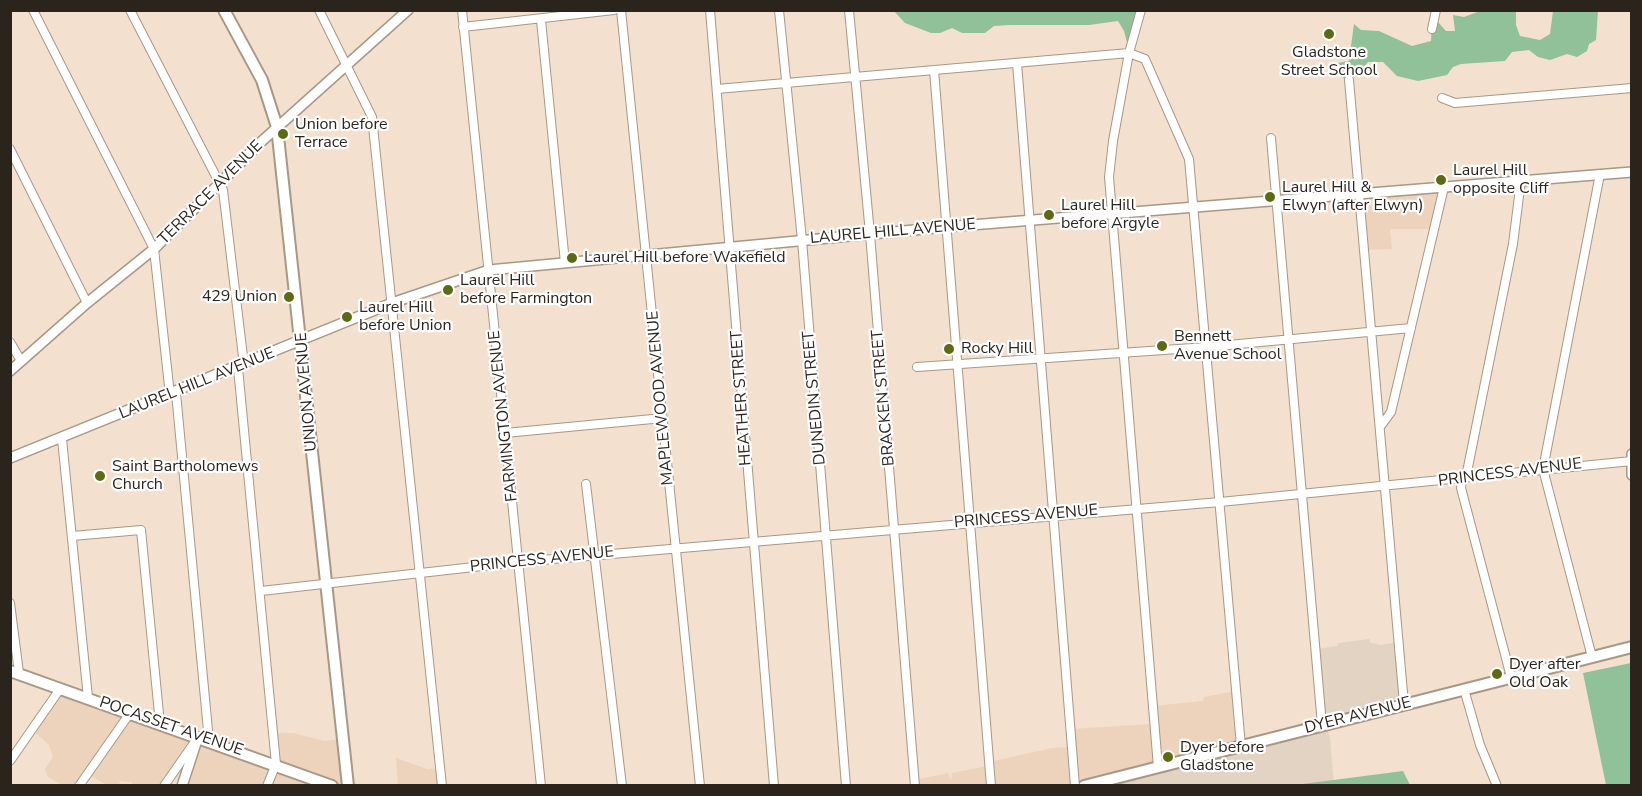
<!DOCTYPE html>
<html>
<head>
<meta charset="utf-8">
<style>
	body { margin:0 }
	#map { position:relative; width:1642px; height:796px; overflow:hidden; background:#f4e0ce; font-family:"Nunito Sans",sans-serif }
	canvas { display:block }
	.frame { position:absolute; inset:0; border:12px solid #2b241d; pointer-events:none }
</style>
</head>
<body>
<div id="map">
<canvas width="1642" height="796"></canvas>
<div class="frame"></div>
</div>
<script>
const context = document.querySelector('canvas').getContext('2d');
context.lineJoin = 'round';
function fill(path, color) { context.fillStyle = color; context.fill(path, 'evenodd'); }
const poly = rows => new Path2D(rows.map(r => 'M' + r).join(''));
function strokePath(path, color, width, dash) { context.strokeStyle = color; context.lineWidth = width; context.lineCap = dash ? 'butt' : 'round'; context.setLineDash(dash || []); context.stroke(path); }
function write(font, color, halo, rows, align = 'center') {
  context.font = font + ' "Nunito Sans",sans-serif'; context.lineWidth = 4.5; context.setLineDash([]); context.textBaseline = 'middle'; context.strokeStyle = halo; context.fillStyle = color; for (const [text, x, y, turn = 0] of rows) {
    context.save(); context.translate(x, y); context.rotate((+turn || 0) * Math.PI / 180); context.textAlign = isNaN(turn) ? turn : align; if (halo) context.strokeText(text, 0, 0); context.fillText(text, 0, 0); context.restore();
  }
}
const built = poly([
	[1442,188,1434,229,1390,229,1392,249,1366,250,1362,194],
	[59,689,277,765,276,733,293,733,325,741,342,739,347,785,181,785,193,751,163,785,132,785,132,782,120,781,119,785,107,785,87,774,78,785,62,785,48,777,45,769,53,757,49,745,32,730],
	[1235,691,1240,745,1082,785,914,786,914,780,948,773,951,780,952,773,987,766,989,762,1052,748,1070,747,1071,729,1152,724,1152,706,1203,701,1204,697],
	[396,758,427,769,444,768,445,785,398,785]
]);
const industrial = poly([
	[1369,639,1371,643,1381,645,1398,642,1404,703,1326,725,1330,737,1334,785,1082,786,1320,726,1316,649,1337,646,1339,643]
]);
const green = poly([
	[894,11,1140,11,1129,50,1124,31,1118,21,1089,25,1010,25,994,26,985,33,962,33,952,28,940,33,931,33,905,23],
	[1480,11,1516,11,1516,25,1520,36,1540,40,1550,34,1553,11,1598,11,1596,40,1589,44,1587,51,1577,57,1567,54,1550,60,1538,57,1529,50,1512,52,1505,61,1461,64,1453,67,1447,75,1418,81,1397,76,1383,62,1368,62,1356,77,1345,80,1332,64,1349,61,1354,24,1361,30,1379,31,1412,46,1431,41,1432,22,1437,21,1446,31,1455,31,1453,15,1464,17],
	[1631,663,1631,785,1606,785,1583,673],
	[1403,771,1410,785,1295,785]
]);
const minor = poly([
	[33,10,154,249,170,395],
	[130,10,223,190,244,365],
	[319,10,372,117,442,786],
	[462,10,541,786],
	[621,10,700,786],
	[710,10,774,786],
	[779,10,802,240,846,786],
	[849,10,870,234,915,786],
	[1141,10,1129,53,1113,141,1109,177,1158,767],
	[541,20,565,263],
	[463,27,614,10],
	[1432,29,1436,10],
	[1017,63,1075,786],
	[934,70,991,786],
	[1349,80,1404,704],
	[717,89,1129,53,1145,59,1189,159,1241,746],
	[1442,98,1455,103,1632,88],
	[1271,138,1322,725],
	[10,149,87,303],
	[10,342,21,361],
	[917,367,1207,347,1411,328],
	[238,368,276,764,267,786],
	[176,393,209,741],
	[1380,427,1391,412,1444,187],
	[505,433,663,418],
	[62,439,88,698],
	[586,484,622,786],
	[72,536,141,530,160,724],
	[261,591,518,562,1220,502,1632,461],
	[10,603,19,673],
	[1592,657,1543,469,1600,174],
	[1511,677,1461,488,1462,479,1467,472,1513,244,1521,180],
	[1464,689,1480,745,1497,786],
	[10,761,60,689],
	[79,786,130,713],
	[164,786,194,743]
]);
const tertiary = poly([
	[10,371,87,303,154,249,262,141,408,10],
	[1632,454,1632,475],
	[10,458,392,303,489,270,946,227,1632,172],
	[182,786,198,737]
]);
const secondary = poly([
	[224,10,262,80,277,127,348,786],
	[10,671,332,786],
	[1084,786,1632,647]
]);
const markers = [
	[1329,34,6,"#5c6a14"],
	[283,134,6,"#5c6a14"],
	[1441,180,6,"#5c6a14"],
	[1270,197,6,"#5c6a14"],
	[1049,215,6,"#5c6a14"],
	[572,258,6,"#5c6a14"],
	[448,290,6,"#5c6a14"],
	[289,297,6,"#5c6a14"],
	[347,317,6,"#5c6a14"],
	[1162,346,6,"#5c6a14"],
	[949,349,6,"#5c6a14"],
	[100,476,6,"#5c6a14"],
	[1497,674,6,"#5c6a14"],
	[1168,757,6,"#5c6a14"]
];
const poiNames = [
	["Gladstone",1329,53,"center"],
	["Street School",1329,71,"center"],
	["Union before",295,125],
	["Terrace",295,143],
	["Laurel Hill",1453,171],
	["opposite Cliff",1453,189],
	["Laurel Hill &",1282,188],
	["Elwyn (after Elwyn)",1282,206],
	["Laurel Hill",1061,206],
	["before Argyle",1061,224],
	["Laurel Hill before Wakefield",584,258],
	["Laurel Hill",460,281],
	["before Farmington",460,299],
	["429 Union",277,297,"right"],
	["Laurel Hill",359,308],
	["before Union",359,326],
	["Bennett",1174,337],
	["Avenue School",1174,355],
	["Rocky Hill",961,349],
	["Saint Bartholomews",112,467],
	["Church",112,485],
	["Dyer after",1509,665],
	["Old Oak",1509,683],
	["Dyer before",1180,748],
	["Gladstone",1180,766]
];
const streetNames = [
	["TERRACE AVENUE",211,193,-45],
	["LAUREL HILL AVENUE",893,232,-5],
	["LAUREL HILL AVENUE",197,384,-22],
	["UNION AVENUE",307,392,-95],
	["MAPLEWOOD AVENUE",661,398,-95],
	["HEATHER STREET",742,398,-94],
	["DUNEDIN STREET",815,398,-95],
	["BRACKEN STREET",884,398,-95],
	["FARMINGTON AVENUE",504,416,-96],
	["PRINCESS AVENUE",1510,473,-7],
	["PRINCESS AVENUE",1026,517,-5],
	["PRINCESS AVENUE",542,560,-6],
	["DYER AVENUE",1358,716,-14],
	["POCASSET AVENUE",171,727,19]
];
fill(built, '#edd3bc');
fill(industrial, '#e2d3c2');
fill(green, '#90c198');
strokePath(minor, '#a99786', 10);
strokePath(tertiary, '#a99786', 12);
strokePath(secondary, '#a99786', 14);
strokePath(minor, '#fff', 8);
strokePath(tertiary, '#fff', 9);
strokePath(secondary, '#fff', 10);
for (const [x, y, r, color] of markers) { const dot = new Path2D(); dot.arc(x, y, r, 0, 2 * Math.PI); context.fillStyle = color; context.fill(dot); strokePath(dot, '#fff', 2); }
write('16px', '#2b241d', '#fff', poiNames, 'left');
write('16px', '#2b241d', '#fff', streetNames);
</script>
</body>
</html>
